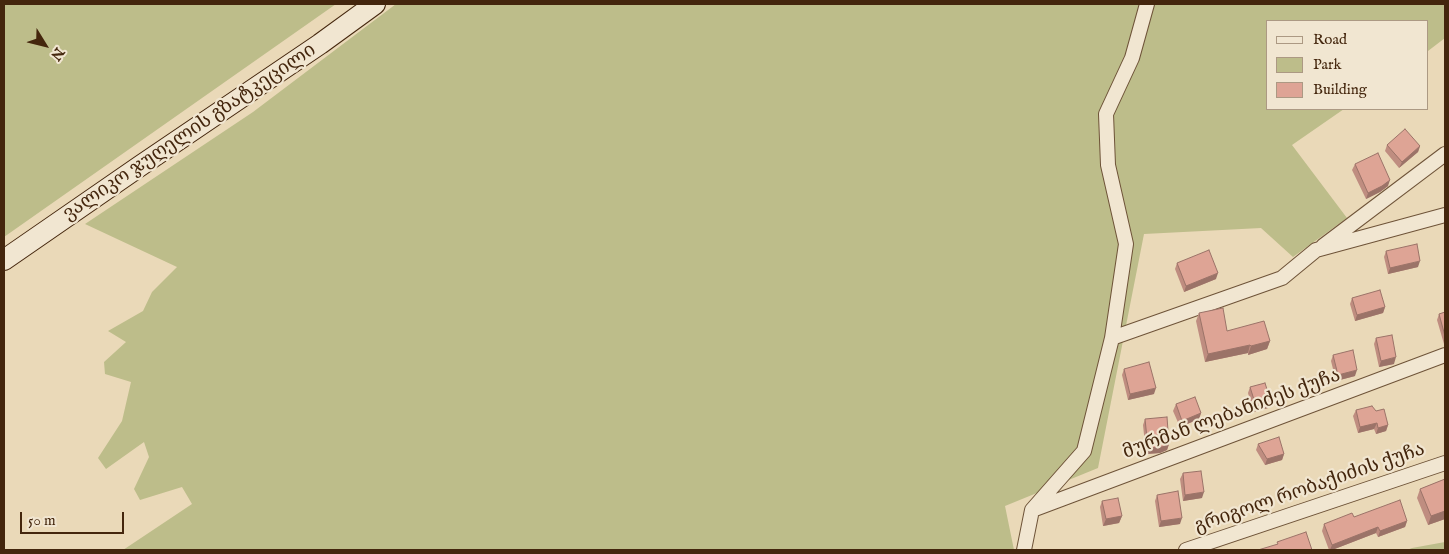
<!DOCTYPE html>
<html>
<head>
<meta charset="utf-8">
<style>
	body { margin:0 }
	#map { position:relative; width:1449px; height:554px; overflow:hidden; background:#ead9b8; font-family:"IM FELL English",serif }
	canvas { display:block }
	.frame { position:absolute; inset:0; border:5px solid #44260d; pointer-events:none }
	.legend { position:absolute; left:1266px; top:20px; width:162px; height:90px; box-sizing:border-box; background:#f1e6d1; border:1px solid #ac9983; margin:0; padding:6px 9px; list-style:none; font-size:15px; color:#44260d }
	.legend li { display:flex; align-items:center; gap:10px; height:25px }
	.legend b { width:25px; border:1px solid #ac9983 }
	.north { position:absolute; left:20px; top:20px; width:50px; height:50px; -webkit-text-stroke:4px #f1e6d1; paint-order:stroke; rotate:126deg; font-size:14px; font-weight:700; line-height:20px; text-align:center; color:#44260d }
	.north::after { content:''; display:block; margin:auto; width:18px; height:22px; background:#44260d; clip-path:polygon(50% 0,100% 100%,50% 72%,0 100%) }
	.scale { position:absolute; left:20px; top:512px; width:104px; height:22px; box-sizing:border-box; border:2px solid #44260d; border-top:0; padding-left:6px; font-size:15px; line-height:18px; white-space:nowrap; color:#44260d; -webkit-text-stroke:4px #f1e6d1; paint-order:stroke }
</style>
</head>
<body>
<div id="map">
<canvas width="1449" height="554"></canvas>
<div class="frame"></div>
<ul class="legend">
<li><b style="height:6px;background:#f1e6d1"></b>Road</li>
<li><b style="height:14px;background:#bdbd8a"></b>Park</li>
<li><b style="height:14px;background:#dea495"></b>Building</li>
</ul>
<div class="north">N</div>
<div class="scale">50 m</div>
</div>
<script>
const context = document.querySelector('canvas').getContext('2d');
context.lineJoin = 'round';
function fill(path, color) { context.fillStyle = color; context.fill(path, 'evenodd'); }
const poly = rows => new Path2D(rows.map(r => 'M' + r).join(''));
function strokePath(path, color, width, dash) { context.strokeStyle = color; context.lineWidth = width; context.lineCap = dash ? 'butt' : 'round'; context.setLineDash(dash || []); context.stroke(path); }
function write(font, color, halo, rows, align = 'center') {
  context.font = font + ' "IM FELL English","Noto Serif Georgian",serif'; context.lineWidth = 4.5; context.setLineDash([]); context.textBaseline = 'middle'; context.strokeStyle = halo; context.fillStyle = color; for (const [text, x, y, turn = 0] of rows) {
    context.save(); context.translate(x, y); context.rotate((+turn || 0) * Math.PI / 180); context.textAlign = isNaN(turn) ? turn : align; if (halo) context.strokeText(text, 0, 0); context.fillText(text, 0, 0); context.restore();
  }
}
const green = poly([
	[4,4,336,4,4,237],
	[396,4,1445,4,1445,38,1428,51,1428,21,1268,21,1268,109,1344,109,1292,145,1347,218,1293,257,1261,228,1144,234,1098,468,1005,506,1014,550,123,550,192,504,182,487,140,500,134,489,149,457,144,442,106,469,98,458,122,421,131,382,105,374,104,362,126,342,108,331,143,311,152,292,177,267,85,224,253,112],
	[1445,542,1445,550,1407,550,1412,548]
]);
const street = poly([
	[1323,246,1445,154],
	[1112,338,1282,278,1316,250,1445,215],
	[1035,509,1445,355],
	[1024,550,1032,510,1084,451,1112,338,1126,244,1108,165,1106,114,1132,58,1147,4],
	[1186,550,1445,463]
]);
const secondary = poly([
	[4,260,140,166,320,44,375,4]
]);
const wall = poly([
	[1387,145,1420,146,1418,152,1399,168,1385,151],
	[1355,164,1388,186,1380,192,1366,199,1352,170],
	[1386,251,1418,267,1388,274,1384,257],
	[1177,263,1216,279,1184,292,1175,269],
	[1352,298,1385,307,1383,313,1355,321,1350,304],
	[1445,312,1445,343,1444,344,1437,320,1439,314],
	[1199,313,1227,331,1270,341,1267,349,1248,355,1248,353,1205,362,1196,321],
	[1376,338,1394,364,1379,367,1374,344],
	[1333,355,1355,376,1336,381,1331,361],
	[1124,369,1154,394,1128,400,1122,375],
	[1250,387,1271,402,1268,408,1253,412,1248,393],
	[1176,404,1201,413,1199,419,1180,427,1173,411],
	[1356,410,1376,411,1388,425,1386,431,1376,434,1374,429,1358,433,1353,416],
	[1145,419,1169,444,1167,450,1160,453,1146,454,1143,425],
	[1258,444,1284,454,1282,460,1265,465,1256,450],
	[1183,473,1202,498,1183,501,1180,479],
	[1445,479,1445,519,1428,525,1417,498,1420,489],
	[1157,495,1180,524,1159,527,1155,501],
	[1102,501,1122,516,1119,523,1103,526,1100,507],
	[1354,517,1407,521,1405,527,1378,537,1376,533,1332,550,1329,550,1322,531,1324,524]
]);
const shadedWall = poly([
	[1420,146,1418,152,1399,168,1402,162],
	[1390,180,1388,186,1380,192,1366,199,1368,193],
	[1420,261,1418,267,1388,274,1390,268],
	[1218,273,1216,279,1184,292,1186,286],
	[1385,307,1383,313,1355,321,1357,315],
	[1270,341,1267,349,1248,355,1251,346],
	[1250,345,1248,353,1205,362,1208,354],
	[1396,357,1394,364,1379,367,1381,361],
	[1357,370,1355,376,1336,381,1338,375],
	[1156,388,1154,394,1128,400,1130,394],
	[1271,402,1268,408,1253,412,1256,406],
	[1201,413,1199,419,1180,427,1182,421],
	[1377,423,1374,429,1358,433,1360,427],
	[1388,425,1386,431,1376,434,1378,428],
	[1169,444,1167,450,1160,453,1146,454,1148,448],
	[1284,454,1282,460,1265,465,1267,459],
	[1204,492,1202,498,1183,501,1185,495],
	[1445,511,1445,519,1428,525,1431,516],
	[1122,516,1119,523,1103,526,1106,519],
	[1182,518,1180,524,1159,527,1161,521],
	[1407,521,1405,527,1378,537,1380,531],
	[1378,527,1376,533,1332,550,1330,550,1332,545]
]);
const building = poly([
	[1405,129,1420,146,1402,162,1387,145,1405,129],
	[1378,153,1390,180,1382,186,1368,193,1355,164,1378,153],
	[1417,244,1420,261,1390,268,1386,251,1417,244],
	[1209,250,1218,273,1186,286,1177,263,1209,250],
	[1380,290,1385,307,1357,315,1352,298,1380,290],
	[1223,308,1227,331,1264,321,1270,341,1251,346,1250,345,1208,354,1199,313,1223,308],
	[1445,312,1445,336,1439,314,1445,312],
	[1392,335,1396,357,1381,361,1376,338,1392,335],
	[1353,350,1357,370,1338,375,1333,355,1353,350],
	[1149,362,1156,388,1130,394,1124,369,1149,362],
	[1265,383,1271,402,1256,406,1250,387,1265,383],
	[1195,397,1201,413,1182,421,1176,404,1195,397],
	[1372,406,1376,411,1384,409,1388,425,1378,428,1377,423,1360,427,1356,410,1372,406],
	[1167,417,1169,444,1162,447,1148,448,1145,419,1167,417],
	[1279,437,1284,454,1267,459,1258,444,1279,437],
	[1201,471,1204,492,1185,495,1183,473,1201,471],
	[1445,479,1445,511,1431,516,1420,489,1445,479],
	[1178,491,1182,518,1161,521,1157,495,1178,491],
	[1118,498,1122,516,1106,519,1102,501,1118,498],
	[1400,500,1407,521,1380,531,1378,527,1332,545,1324,524,1352,513,1354,517,1400,500],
	[1306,532,1312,550,1258,550,1278,544,1277,542,1306,532]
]);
const streetNames = [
	["ვალიკო ჯუღელის გზატკეცილი",190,133,-34],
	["მურმან ლებანიძეს ქუჩა",1232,415,-20],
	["გრიგოლ რობაქიძის ქუჩა",1310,489,-19]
];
fill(green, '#bdbd8a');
strokePath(street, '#6e5338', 16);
strokePath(secondary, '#44260d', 22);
strokePath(street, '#f1e6d1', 14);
strokePath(secondary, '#f1e6d1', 20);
fill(wall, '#bf8d80');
fill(shadedWall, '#9b7368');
fill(building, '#dea495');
strokePath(building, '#9b7368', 1);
write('19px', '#44260d', '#f1e6d1', streetNames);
</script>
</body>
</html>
